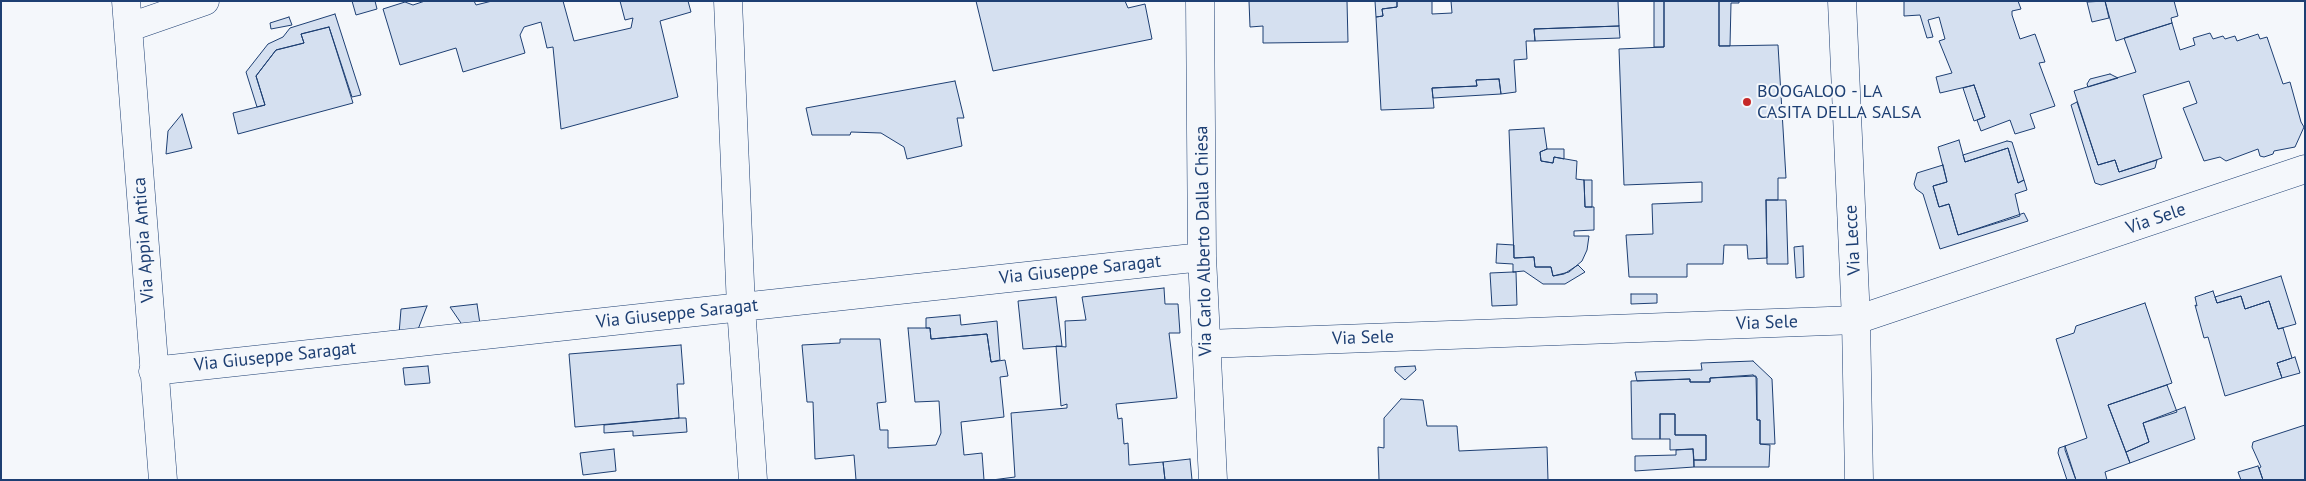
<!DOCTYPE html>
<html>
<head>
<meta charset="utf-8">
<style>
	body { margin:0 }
	#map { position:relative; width:2306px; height:481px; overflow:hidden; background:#f4f7fb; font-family:"PT Sans",sans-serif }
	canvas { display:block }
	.frame { position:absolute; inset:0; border:2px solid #1d3f73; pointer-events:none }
</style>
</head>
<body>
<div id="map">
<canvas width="2306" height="481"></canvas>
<div class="frame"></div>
</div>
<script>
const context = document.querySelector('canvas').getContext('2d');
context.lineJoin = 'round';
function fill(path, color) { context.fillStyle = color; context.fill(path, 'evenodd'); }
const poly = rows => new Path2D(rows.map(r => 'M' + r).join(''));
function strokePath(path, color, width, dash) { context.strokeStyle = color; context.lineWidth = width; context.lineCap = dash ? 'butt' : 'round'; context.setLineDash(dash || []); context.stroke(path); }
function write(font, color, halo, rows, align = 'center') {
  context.font = font + ' "PT Sans",sans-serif'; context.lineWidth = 4; context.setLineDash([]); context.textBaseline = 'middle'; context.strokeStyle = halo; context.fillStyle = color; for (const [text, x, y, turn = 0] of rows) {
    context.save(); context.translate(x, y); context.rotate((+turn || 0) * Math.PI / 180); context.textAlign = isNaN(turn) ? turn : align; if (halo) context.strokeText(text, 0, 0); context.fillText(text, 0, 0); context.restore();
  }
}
const building = poly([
	[352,1,375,1,377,9,356,15,352,1],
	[425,1,474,1,476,5,492,1,563,1,574,41,631,28,633,18,625,20,620,1,688,1,691,12,660,21,678,97,561,129,553,47,547,48,541,22,524,27,520,35,525,53,463,72,456,48,400,65,383,9,405,2,413,5,425,1],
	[976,1,1125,1,1128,8,1145,4,1152,39,993,71,976,1],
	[1249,1,1347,1,1348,42,1263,43,1263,26,1250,27,1249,1],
	[1375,1,1397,1,1397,7,1382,9,1383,16,1376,17,1375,1],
	[1397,1,1432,1,1432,14,1452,13,1451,1,1618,1,1619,26,1534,29,1535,41,1526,41,1527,59,1514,60,1516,92,1501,94,1499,79,1476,80,1477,86,1432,88,1434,108,1381,110,1376,17,1383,16,1382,9,1397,7,1397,1],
	[1654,1,1664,1,1664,47,1654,47,1654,1],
	[1664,1,1719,1,1719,46,1778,45,1786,178,1778,178,1778,200,1766,200,1767,258,1748,259,1747,245,1724,245,1723,264,1687,264,1687,277,1629,277,1626,235,1653,234,1652,204,1702,202,1702,182,1624,185,1619,49,1664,47,1664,1],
	[1719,1,1739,1,1739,3,1731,3,1730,46,1719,46,1719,1],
	[1904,1,2018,1,2021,9,2012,11,2012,15,2020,39,2035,34,2045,62,2039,63,2055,106,2030,114,2035,128,2015,134,2010,120,1981,131,1977,120,1985,117,1974,85,1940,93,1936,77,1952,73,1939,41,1945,39,1939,17,1928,20,1933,37,1927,38,1920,15,1904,16,1904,1],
	[2105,1,2109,18,2092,22,2087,2,2105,1],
	[2105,1,2174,1,2178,16,2171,18,2172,23,2116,41,2105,1],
	[335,14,361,95,352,97,329,27,301,34,304,43,276,50,256,76,265,105,257,107,246,72,268,44,283,37,290,28,335,14],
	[289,17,292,25,271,29,270,23,289,17],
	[2172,23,2180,50,2195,45,2193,38,2210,33,2213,39,2223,36,2225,39,2235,36,2237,41,2258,34,2260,39,2267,37,2283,84,2290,82,2301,122,2304,127,2295,147,2274,151,2273,154,2264,157,2260,156,2258,149,2226,161,2220,157,2204,161,2183,108,2197,103,2189,81,2143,95,2162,158,2119,172,2115,160,2098,165,2074,91,2136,72,2124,38,2172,23],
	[1619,26,1620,38,1535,41,1534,29,1619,26],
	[329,27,353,103,238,134,233,113,265,105,256,76,276,50,304,43,301,34,329,27],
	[2110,74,2118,78,2088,87,2087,84,2090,79,2110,74],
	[1499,79,1501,94,1433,98,1432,88,1477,86,1476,80,1499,79],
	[955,81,964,118,957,118,962,146,907,159,904,147,881,133,851,132,850,135,812,135,806,108,955,81],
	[1974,85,1985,117,1974,121,1963,88,1974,85],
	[2077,102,2098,165,2115,160,2119,172,2157,160,2155,168,2101,185,2095,183,2071,105,2077,102],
	[182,114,192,148,166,154,168,131,182,114],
	[1544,128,1547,149,1540,152,1541,161,1553,163,1554,157,1577,161,1576,179,1584,180,1585,207,1594,207,1594,230,1574,231,1574,236,1589,236,1587,250,1582,261,1569,272,1553,276,1551,267,1535,267,1534,257,1514,258,1509,130,1544,128],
	[1959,140,1965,162,2008,148,2018,183,2024,180,2027,190,2015,194,2020,216,1958,235,1949,204,1939,207,1933,186,1947,182,1938,147,1959,140],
	[2007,141,2012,142,2024,180,2018,183,2008,148,1965,162,1963,155,2007,141],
	[1547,149,1564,149,1564,159,1554,157,1553,163,1541,161,1540,152,1547,149],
	[1943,165,1947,182,1933,186,1939,207,1949,204,1958,235,2024,213,2028,221,1940,249,1923,194,1916,189,1914,184,1917,173,1943,165],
	[1584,180,1592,180,1592,207,1585,207,1584,180],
	[1766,200,1786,200,1788,264,1767,264,1766,200],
	[1497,244,1514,245,1514,258,1534,257,1535,267,1551,267,1553,276,1564,274,1578,265,1585,272,1565,284,1543,284,1524,271,1513,272,1513,264,1496,263,1497,244],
	[1803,246,1804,277,1796,278,1794,247,1803,246],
	[1513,272,1516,272,1517,305,1492,306,1490,273,1513,272],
	[2281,276,2296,324,2278,329,2269,301,2245,309,2241,296,2217,303,2215,297,2281,276],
	[1164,288,1165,304,1178,304,1180,333,1169,333,1177,398,1116,404,1118,419,1122,418,1124,444,1128,443,1129,465,1163,462,1165,480,992,480,1015,477,1011,413,1067,408,1067,404,1061,406,1056,346,1066,347,1065,321,1086,320,1082,297,1164,288],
	[2213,291,2217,303,2241,296,2245,309,2269,301,2278,329,2283,328,2292,358,2277,363,2282,378,2225,396,2208,337,2204,338,2195,305,2197,306,2195,297,2213,291],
	[1631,294,1657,294,1657,303,1631,304,1631,294],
	[1056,297,1062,346,1023,349,1018,301,1056,297],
	[2145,303,2172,383,2108,405,2130,463,2105,472,2107,480,2076,480,2065,446,2087,438,2056,339,2074,333,2076,326,2145,303],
	[477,304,480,324,463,326,450,307,477,304],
	[427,306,417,332,399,334,401,309,427,306],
	[960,315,961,325,997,321,1000,360,991,362,987,334,931,339,930,328,926,328,926,318,960,315],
	[908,328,930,328,931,339,987,334,991,362,1005,360,1008,376,1000,377,1004,417,961,422,964,455,982,453,984,480,856,480,854,455,815,459,813,402,807,402,802,345,840,343,840,339,880,339,886,402,877,403,880,430,888,430,888,448,936,445,941,433,939,401,915,402,908,328],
	[681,345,684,384,677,384,679,418,575,427,569,354,681,345],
	[2295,357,2300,373,2282,378,2277,363,2295,357],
	[1753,361,1772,379,1775,444,1760,444,1760,420,1757,420,1756,376,1710,378,1710,382,1690,382,1690,379,1637,381,1635,372,1702,370,1701,363,1753,361],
	[428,366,430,383,405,385,403,368,428,366],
	[1415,366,1416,370,1405,380,1395,371,1395,367,1415,366],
	[1753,375,1757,378,1757,420,1760,420,1760,444,1770,445,1769,467,1694,467,1694,460,1706,460,1706,435,1675,435,1675,414,1660,414,1660,439,1632,439,1631,381,1690,379,1690,382,1710,382,1710,378,1753,375],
	[2167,385,2177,412,2143,423,2149,442,2126,452,2108,405,2167,385],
	[1401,399,1423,400,1427,426,1457,426,1459,451,1547,447,1548,480,1379,480,1378,447,1384,448,1384,418,1401,399],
	[2185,407,2195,439,2130,463,2126,452,2149,442,2143,423,2185,407],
	[1660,414,1675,414,1675,435,1706,435,1706,460,1694,460,1693,449,1670,450,1670,439,1660,439,1660,414],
	[679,418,686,418,687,432,633,436,633,431,604,433,604,425,679,418],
	[2305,425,2305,480,2263,480,2259,468,2261,467,2252,447,2253,442,2305,425],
	[2065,446,2065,450,2076,480,2067,480,2058,453,2059,448,2065,446],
	[614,449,616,471,583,475,580,453,614,449],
	[1693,449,1694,467,1635,471,1635,456,1676,455,1676,450,1693,449],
	[1190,459,1192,480,1165,480,1163,462,1190,459],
	[2258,466,2263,480,2241,480,2238,472,2258,466]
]);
const minor = poly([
	[126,1,163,480],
	[728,1,741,307,753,480],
	[1200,1,1202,257,1213,480],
	[130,27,205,1],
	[1206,344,1856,320,2305,169],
	[153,371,1202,257]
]);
const tertiary = poly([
	[1842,1,1856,320,1859,480]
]);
const markers = [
	[1747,102,5,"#c62828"]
];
const poiNames = [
	["BOOGALOO - LA",1757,92],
	["CASITA DELLA SALSA",1757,113]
];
const streetNames = [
	["Via Sele",2156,219,-19],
	["Via Appia Antica",144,240,-94],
	["Via Lecce",1853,240,-93],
	["Via Carlo Alberto Dalla Chiesa",1204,241,-91],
	["Via Giuseppe Saragat",1080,270,-6],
	["Via Giuseppe Saragat",677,314,-6],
	["Via Sele",1767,323,-2],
	["Via Sele",1363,338,-2],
	["Via Giuseppe Saragat",275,357,-6]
];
fill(building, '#d5e0f0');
strokePath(building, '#1d3f73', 1);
strokePath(minor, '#1d3f73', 29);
strokePath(tertiary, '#1d3f73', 29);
strokePath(minor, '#f4f7fb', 28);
strokePath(tertiary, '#f4f7fb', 28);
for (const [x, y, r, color] of markers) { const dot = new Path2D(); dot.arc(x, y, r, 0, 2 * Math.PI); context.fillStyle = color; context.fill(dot); strokePath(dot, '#f4f7fb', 2); }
write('18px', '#1d3f73', '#f4f7fb', poiNames, 'left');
write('18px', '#1d3f73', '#f4f7fb', streetNames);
</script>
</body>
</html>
